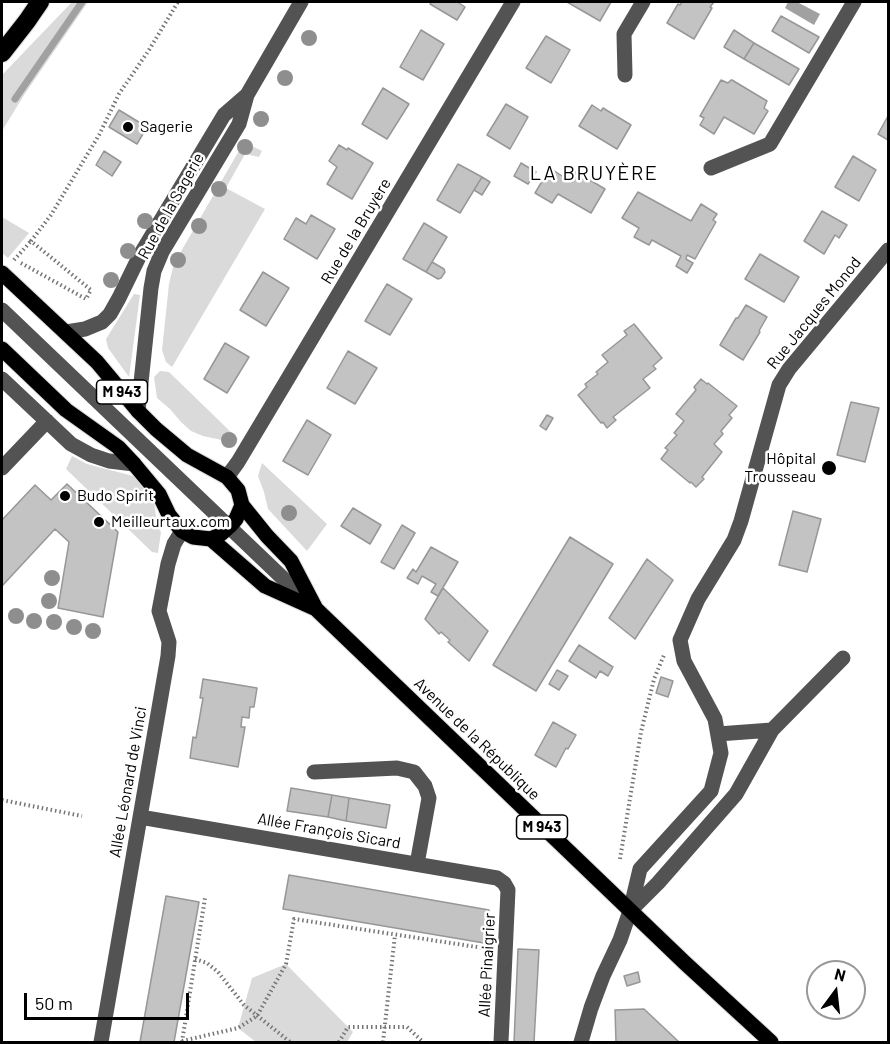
<!DOCTYPE html>
<html>
<head>
<meta charset="utf-8">
<style>
	body { margin:0 }
	#map { position:relative; width:890px; height:1044px; overflow:hidden; background:#fff; font-family:Barlow,sans-serif }
	canvas { display:block }
	.frame { position:absolute; inset:0; border:3px solid #000; pointer-events:none }
	.north { position:absolute; left:806px; top:960px; width:60px; height:60px; box-sizing:border-box; background:#fff; border:2px solid #999; border-radius:50%; rotate:15deg; font-size:16px; font-weight:700; line-height:24px; text-align:center; color:#000 }
	.north::after { content:''; display:block; margin:auto; width:21px; height:27px; background:#000; clip-path:polygon(50% 0,100% 100%,50% 72%,0 100%) }
	.scale { position:absolute; left:24px; top:993px; width:165px; height:27px; box-sizing:border-box; border:3px solid #000; border-top:0; padding-left:8px; font-size:18px; line-height:21px; white-space:nowrap; color:#000; -webkit-text-stroke:4px #fff; paint-order:stroke }
</style>
</head>
<body>
<div id="map">
<canvas width="890" height="1044"></canvas>
<div class="frame"></div>
<div class="north">N</div>
<div class="scale">50 m</div>
</div>
<script>
const context = document.querySelector('canvas').getContext('2d');
context.lineJoin = 'round';
function fill(path, color) { context.fillStyle = color; context.fill(path, 'evenodd'); }
const poly = rows => new Path2D(rows.map(r => 'M' + r).join(''));
function strokePath(path, color, width, dash) { context.strokeStyle = color; context.lineWidth = width; context.lineCap = dash ? 'butt' : 'round'; context.setLineDash(dash || []); context.stroke(path); }
function write(font, color, halo, rows, align = 'center') {
  context.font = font + ' Barlow,sans-serif'; context.lineWidth = 5; context.setLineDash([]); context.textBaseline = 'middle'; context.strokeStyle = halo; context.fillStyle = color; for (const [text, x, y, turn = 0] of rows) {
    context.save(); context.translate(x, y); context.rotate((+turn || 0) * Math.PI / 180); context.textAlign = isNaN(turn) ? turn : align; if (halo) context.strokeText(text, 0, 0); context.fillText(text, 0, 0); context.restore();
  }
}
const green = poly([
	[72,2,88,2,24,95,2,131,2,75],
	[244,142,262,151,259,157,245,154,226,188,265,209,172,367,166,362,162,350,169,284,173,267,183,248],
	[2,217,29,233,8,258,2,253],
	[134,294,140,295,129,377,108,348,106,339],
	[160,371,169,372,238,439,236,443,203,436,191,431,181,422,170,409,157,398,154,377],
	[72,456,87,464,137,477,149,488,154,501,157,525,161,532,158,553,152,552,66,469],
	[262,463,327,524,307,551,268,509,264,492,258,476],
	[286,964,353,1032,347,1042,256,1042,238,1028,252,978]
]);
const water = poly([
	[788,2,797,2,820,14,814,25,785,8]
]);
const stream = poly([
	[15,99,82,2]
]);
const building = poly([
	[432,2,460,2,459,3,465,7,457,20,430,4,432,2],
	[567,2,611,2,600,21,567,2],
	[682,2,714,2,710,7,712,8,694,39,667,23,678,4,680,5,682,2],
	[781,16,819,37,809,53,772,31,781,16],
	[421,30,444,44,423,80,400,67,421,30],
	[734,30,754,43,744,59,724,47,734,30],
	[546,36,570,50,551,83,526,68,546,36],
	[754,43,799,69,789,85,744,59,754,43],
	[721,80,728,83,731,80,732,80,767,101,764,108,768,111,754,134,724,117,714,134,700,125,704,118,700,116,721,80],
	[383,88,409,104,387,139,362,124,383,88],
	[506,104,528,117,510,149,487,135,506,104],
	[592,105,601,111,603,108,631,125,617,149,579,126,592,105],
	[119,110,147,127,137,144,109,127,119,110],
	[888,116,888,140,878,134,888,116],
	[339,145,347,150,348,148,373,163,352,199,327,184,337,167,329,161,339,145],
	[104,151,121,162,112,176,96,165,104,151],
	[853,156,876,170,859,201,835,187,853,156],
	[521,163,536,172,528,184,514,176,521,163],
	[458,164,482,177,460,213,437,200,458,164],
	[568,167,605,189,591,213,558,194,552,203,535,193,550,168,562,176,568,167],
	[482,177,490,182,482,195,474,190,482,177],
	[638,192,691,221,701,204,717,214,713,220,716,222,695,259,687,255,686,259,693,263,687,273,676,266,681,256,652,240,649,245,634,237,639,228,622,218,638,192],
	[822,211,847,225,839,238,835,235,824,254,804,241,822,211],
	[311,215,335,229,317,259,284,239,296,218,306,224,311,215],
	[424,223,447,237,426,272,403,259,424,223],
	[760,254,799,277,784,302,745,279,760,254],
	[432,262,444,269,445,272,441,278,438,279,426,272,432,262],
	[263,272,289,288,266,326,240,310,263,272],
	[387,284,412,299,390,335,365,321,387,284],
	[746,305,767,317,759,331,760,332,743,360,720,345,736,318,738,318,746,305],
	[634,324,662,358,653,366,656,369,643,379,650,388,613,417,616,420,607,428,603,422,601,423,578,395,587,387,585,384,598,374,596,372,608,362,602,355,627,335,624,331,634,324],
	[225,343,249,357,227,393,204,379,225,343],
	[348,351,377,368,355,404,327,388,348,351],
	[701,379,707,384,708,383,737,406,729,415,732,418,721,431,723,434,714,444,722,452,702,477,704,479,696,487,691,482,690,483,661,459,668,450,665,448,677,435,674,433,684,421,676,414,696,390,694,387,701,379],
	[851,402,879,408,865,462,837,455,851,402],
	[547,415,553,418,546,430,540,426,547,415],
	[307,420,331,435,308,475,283,461,307,420],
	[67,484,118,532,103,617,58,608,69,542,55,529,2,586,2,520,35,485,51,500,67,484],
	[353,508,381,525,370,544,341,526,353,508],
	[793,511,821,519,807,572,779,565,793,511],
	[402,525,415,533,394,569,381,562,402,525],
	[570,537,613,564,536,691,493,665,570,537],
	[431,547,458,562,438,596,431,592,436,584,422,576,418,584,407,578,413,569,416,572,431,547],
	[647,559,673,580,635,639,609,618,647,559],
	[443,588,488,631,469,661,448,642,450,640,441,632,439,634,425,619,443,588],
	[579,645,613,667,608,676,600,671,596,678,569,661,579,645],
	[557,670,568,676,559,690,549,684,557,670],
	[661,677,673,681,668,697,656,693,661,677],
	[203,679,257,688,254,707,250,707,249,718,242,717,241,727,245,727,238,767,190,758,193,737,196,738,203,698,200,698,203,679],
	[553,722,576,735,568,749,566,748,556,767,535,755,553,722],
	[291,788,332,795,328,817,287,811,291,788],
	[332,795,349,798,346,821,328,817,332,795],
	[349,798,390,805,386,828,346,821,349,798],
	[289,875,489,910,484,943,283,909,289,875],
	[166,896,199,902,174,1042,140,1042,166,896],
	[518,949,539,950,534,1042,514,1042,518,949],
	[638,972,640,982,627,986,624,976,638,972],
	[644,1009,679,1042,616,1042,615,1010,644,1009]
]);
const path = poly([
	[14,260,31,241],
	[21,263,86,299,91,290,31,241,51,215,99,135,119,94,149,50,178,2],
	[2,800,82,816],
	[620,859,641,732,654,679,664,655],
	[195,959,207,963,218,972,244,1005,290,1042],
	[182,1041,238,1028,257,1016,286,964,294,919,490,949],
	[182,1042,205,898],
	[339,1042,348,1027,407,1027,423,1042],
	[383,1042,395,935]
]);
const minor = poly([
	[625,75,624,34,643,2],
	[711,168,770,144,854,2],
	[2,310,312,606],
	[66,332,85,329,102,322,110,314,119,298,140,255,224,115,247,95],
	[2,379,71,444,91,455,109,461,134,464],
	[138,411,151,288,154,271,162,252,239,124,247,95,301,2],
	[2,468,47,421],
	[227,477,238,462,513,2],
	[718,734,772,730],
	[314,772,397,768,414,772,425,786,429,798,417,864],
	[140,817,497,878,504,883,508,890,501,1042],
	[630,911,658,883,736,794,772,730,843,658],
	[101,1042,168,656,169,642,159,611,168,564,174,544,182,531],
	[581,1042,591,1008,603,976,620,940,630,911,640,869,711,791,721,753,715,719,684,661,680,640,698,599,734,540,741,521,779,385,789,369,888,250]
]);
const major = poly([
	[2,273,97,362,138,411,156,429,187,455,227,477,238,490,242,505,267,536,291,561,316,609,685,963,771,1042],
	[2,349,66,410,118,447,134,464,159,494,169,515,182,531,193,537,211,539,265,586,316,609],
	[211,539,221,534,230,526,236,519,242,505]
]);
const highway = poly([
	[2,53,27,21,40,2]
]);
const trees = [
	[309,38],
	[285,78],
	[261,119],
	[245,147],
	[219,189],
	[145,221],
	[199,226],
	[128,251],
	[178,260],
	[111,280],
	[229,440],
	[289,513],
	[52,578],
	[49,601],
	[16,616],
	[34,621],
	[54,622],
	[74,627],
	[93,631]
];
const markers = [
	[128,127,6,"#000"],
	[829,468,8,"#000"],
	[65,496,6,"#000"],
	[99,522,6,"#000"]
];
const shields = [
	[122,392,51],
	[542,827,51]
];
const shieldNames = [
	["M 943",122,392],
	["M 943",542,827]
];
const poiNames = [
	["Sagerie",140,127],
	["Hôpital",816,459,"right"],
	["Trousseau",816,477,"right"],
	["Budo Spirit",77,496],
	["Meilleurtaux.com",111,522]
];
const streetNames = [
	["Rue de la Sagerie",171,206,-61],
	["Rue de la Bruyère",356,231,-59],
	["Rue Jacques Monod",814,313,-51],
	["Avenue de la République",477,739,44],
	["Allée Léonard de Vinci",128,782,-80],
	["Allée François Sicard",329,831,10],
	["Allée Pinaigrier",487,965,-87]
];
const quarterNames = [
	["LA BRUYÈRE",594,173]
];
fill(green, '#dadada');
fill(water, '#a1a1a1');
strokePath(stream, '#a1a1a1', 7);
fill(building, '#c3c3c3');
strokePath(building, '#979797', 1.5);
strokePath(major, '#dbdbdb', 17);
strokePath(highway, '#dbdbdb', 20);
strokePath(path, '#757575', 4, [1.5, 3]);
strokePath(minor, '#535353', 15);
strokePath(major, '#000', 15);
strokePath(highway, '#000', 18);
context.fillStyle = '#8e8e8e';
for (const [x, y] of trees) { context.beginPath(); context.arc(x, y, 8, 0, 2 * Math.PI); context.fill(); }
for (const [x, y, r, color] of markers) { const dot = new Path2D(); dot.arc(x, y, r, 0, 2 * Math.PI); context.fillStyle = color; context.fill(dot); strokePath(dot, '#fff', 2); }
for (const [x, y, w] of shields) { const box = new Path2D(); box.roundRect(x - w / 2, y - 12, w, 24, 4.5); context.fillStyle = '#fff'; context.fill(box); strokePath(box, '#000', 1.5); }
write('bold 15px', '#000', null, shieldNames);
write('16px', '#000', '#fff', poiNames, 'left');
write('16px', '#000', '#fff', streetNames);
context.letterSpacing = '1.5px';
write('20px', '#000', '#fff', quarterNames);
context.letterSpacing = '0px';
</script>
</body>
</html>
